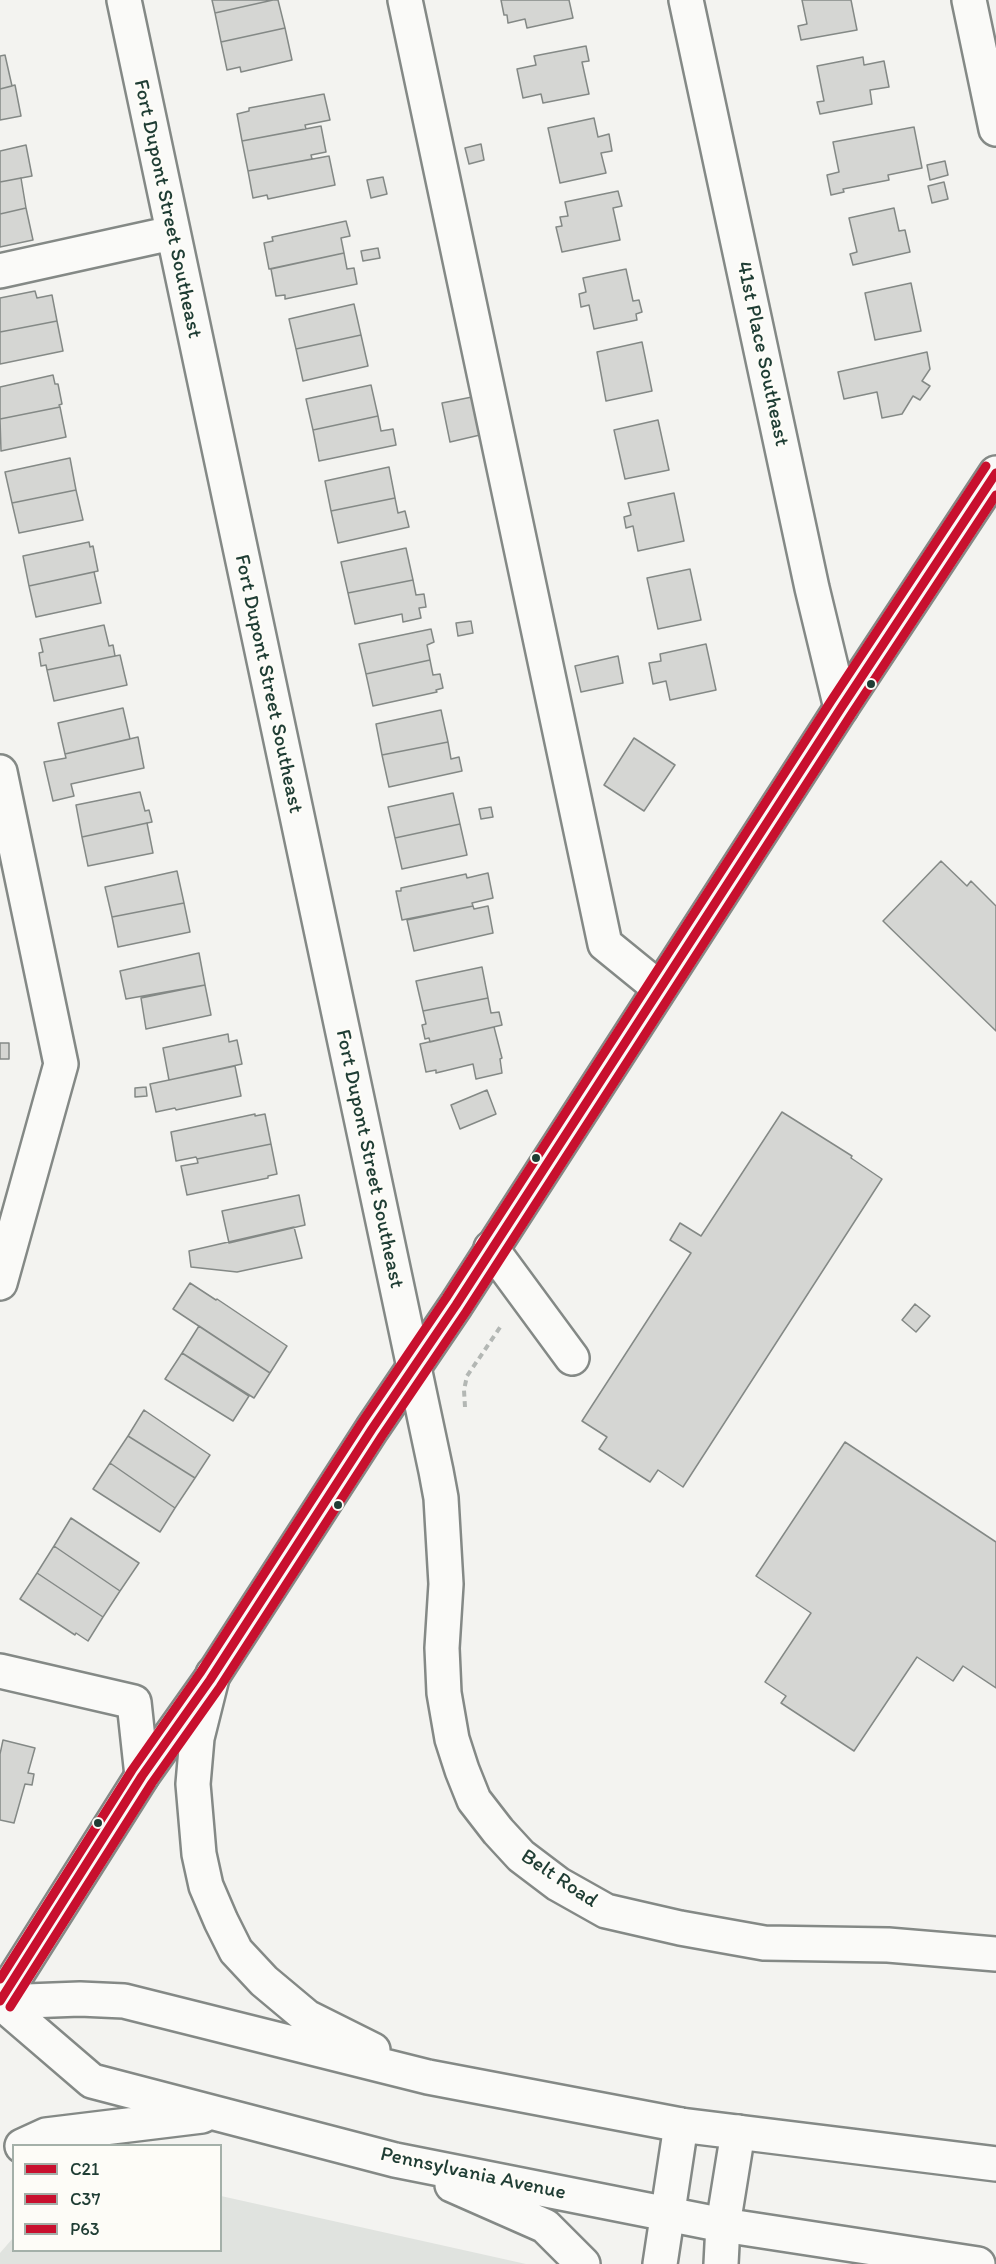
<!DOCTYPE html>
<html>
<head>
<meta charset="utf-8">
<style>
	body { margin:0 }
	#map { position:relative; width:996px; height:2264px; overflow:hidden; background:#f3f3f0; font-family:Itim,sans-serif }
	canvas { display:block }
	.legend { position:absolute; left:12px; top:2144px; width:210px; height:108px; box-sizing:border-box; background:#fdfcf7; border:2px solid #a4b0a9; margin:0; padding:8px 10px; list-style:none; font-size:18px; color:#1f3d34 }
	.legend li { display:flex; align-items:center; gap:12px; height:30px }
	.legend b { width:30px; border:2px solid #a4b0a9 }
</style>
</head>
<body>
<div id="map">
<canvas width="996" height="2264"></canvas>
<ul class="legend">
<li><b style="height:8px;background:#c8102e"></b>C21</li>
<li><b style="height:8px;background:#c8102e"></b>C37</li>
<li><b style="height:8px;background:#c8102e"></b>P63</li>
</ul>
</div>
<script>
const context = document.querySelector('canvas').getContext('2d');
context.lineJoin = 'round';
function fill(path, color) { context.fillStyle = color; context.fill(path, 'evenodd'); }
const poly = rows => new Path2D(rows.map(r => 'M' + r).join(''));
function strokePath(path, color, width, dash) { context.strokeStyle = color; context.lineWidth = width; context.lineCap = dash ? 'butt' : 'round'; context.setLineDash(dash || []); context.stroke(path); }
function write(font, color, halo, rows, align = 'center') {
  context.font = font + ' Itim,sans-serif'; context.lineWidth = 4.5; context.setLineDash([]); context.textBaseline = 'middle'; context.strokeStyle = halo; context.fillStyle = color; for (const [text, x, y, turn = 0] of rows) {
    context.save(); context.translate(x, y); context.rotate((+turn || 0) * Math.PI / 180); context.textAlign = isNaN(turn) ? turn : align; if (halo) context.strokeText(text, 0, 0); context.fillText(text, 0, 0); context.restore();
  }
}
const green = poly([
	[221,2196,526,2264,0,2264,0,2253,13,2238,14,2250,220,2250]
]);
const building = poly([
	[212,0,273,0,215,13,212,0],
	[273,0,278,0,285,28,221,42,215,13,273,0],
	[501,0,569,0,573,18,527,28,525,19,508,23,507,15,504,15,501,0],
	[802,0,851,0,857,30,801,40,798,26,807,24,802,0],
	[285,28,292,60,241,72,240,67,227,70,221,42,285,28],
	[586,46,589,61,582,62,589,94,543,103,541,94,523,98,517,69,536,65,534,56,586,46],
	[5,55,12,86,0,89,0,56,5,55],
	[863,57,864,65,884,61,889,87,870,90,872,104,820,114,817,102,824,101,817,66,863,57],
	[15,85,21,116,0,120,0,89,15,85],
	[324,94,330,120,305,125,306,129,242,141,237,114,249,111,249,108,324,94],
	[594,118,598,137,609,134,612,151,601,153,606,173,560,183,548,128,594,118],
	[321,126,326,152,311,155,312,159,248,171,242,141,321,126],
	[914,127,922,168,888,175,889,180,843,189,844,192,831,195,827,175,839,172,833,142,914,127],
	[481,144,484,160,469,164,465,148,481,144],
	[26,145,32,176,0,182,0,151,26,145],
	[329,156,335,185,268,199,267,195,253,198,248,171,329,156],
	[945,161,948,175,930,180,927,165,945,161],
	[383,177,387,194,371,198,367,180,383,177],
	[21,178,26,208,0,214,0,182,21,178],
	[944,182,948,199,932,203,928,186,944,182],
	[618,191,622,206,613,208,620,240,562,252,556,227,562,226,560,217,568,216,565,202,618,191],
	[26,208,33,240,0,247,0,214,26,208],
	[894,208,899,231,905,230,910,252,853,265,850,254,857,252,849,218,894,208],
	[346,221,350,236,341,238,344,253,269,269,264,243,273,241,272,237,346,221],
	[378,248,380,258,363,261,361,251,378,248],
	[344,253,347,269,354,268,357,284,285,299,285,295,276,296,271,269,344,253],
	[626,269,633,301,639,300,642,312,636,314,637,320,594,329,589,305,581,307,579,294,586,292,583,278,626,269],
	[911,283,921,331,875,340,865,293,911,283],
	[35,291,37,298,52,295,57,321,0,332,0,298,35,291],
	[354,304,361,335,296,349,289,319,354,304],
	[57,321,63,351,0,364,0,332,57,321],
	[361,335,368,366,303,381,296,349,361,335],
	[642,342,652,391,606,401,597,352,642,342],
	[927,352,930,369,922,381,930,386,920,400,913,396,902,414,882,418,877,392,844,399,838,372,927,352],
	[53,375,55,384,58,384,62,404,59,405,60,407,0,419,0,387,53,375],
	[371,385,378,416,313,430,306,399,371,385],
	[472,397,480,435,450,442,442,403,472,397],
	[60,407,66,437,1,451,0,419,60,407],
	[378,416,381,431,393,429,396,445,319,461,313,430,378,416],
	[658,420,669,470,625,479,614,430,658,420],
	[70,458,76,490,12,503,5,472,70,458],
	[389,467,395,498,331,511,325,481,389,467],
	[76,490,83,520,19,533,12,503,76,490],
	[674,493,684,541,638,551,633,526,626,528,624,517,631,515,628,503,674,493],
	[395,498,398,513,405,511,409,527,338,543,331,511,395,498],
	[89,542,90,547,93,546,98,571,29,586,23,556,89,542],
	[406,548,413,580,348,593,341,562,406,548],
	[690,569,701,620,658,629,647,578,690,569],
	[94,572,101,603,36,617,29,586,94,572],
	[413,580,416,595,424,594,426,607,419,608,421,618,403,622,402,614,355,624,348,593,413,580],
	[471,621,473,633,458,636,456,623,471,621],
	[104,625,109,646,113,645,115,656,47,670,46,665,41,666,39,653,43,652,40,639,104,625],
	[431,629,434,642,427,645,430,660,366,674,359,644,431,629],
	[706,644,716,690,670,700,666,681,653,684,649,663,661,661,660,654,706,644],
	[120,655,127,685,54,701,47,670,120,655],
	[618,656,623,683,581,692,575,666,618,656],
	[430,660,433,675,440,674,443,688,436,690,437,692,373,706,366,674,430,660],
	[123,708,130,739,65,754,58,723,123,708],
	[441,710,448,742,382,755,376,724,441,710],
	[138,737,144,768,71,784,74,796,53,801,44,762,66,758,65,754,138,737],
	[634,738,675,765,644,811,604,785,634,738],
	[448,742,451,759,459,757,462,771,389,787,382,755,448,742],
	[140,792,145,811,149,810,152,822,82,837,76,805,140,792],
	[453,793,460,824,395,838,388,807,453,793],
	[491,807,493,817,481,819,479,809,491,807],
	[147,823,153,853,88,866,82,837,147,823],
	[460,824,467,855,402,869,395,838,460,824],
	[941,861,967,886,971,881,996,906,996,1031,883,921,941,861],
	[177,871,184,903,112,917,105,887,177,871],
	[488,873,493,898,472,903,473,906,402,920,396,891,401,891,401,888,466,874,467,878,488,873],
	[184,903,190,932,118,947,112,917,184,903],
	[473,906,474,909,488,906,493,933,414,951,407,920,473,906],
	[199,953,205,985,126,999,120,971,199,953],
	[482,967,488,998,423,1011,416,981,482,967],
	[205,985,211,1015,146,1029,141,998,205,985],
	[488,998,491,1013,499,1012,502,1025,430,1042,429,1038,425,1039,422,1025,426,1024,423,1011,488,998],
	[494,1027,502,1058,500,1059,502,1073,476,1079,473,1064,436,1073,436,1070,426,1072,420,1044,494,1027],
	[228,1034,229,1042,237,1040,242,1064,169,1080,163,1048,228,1034],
	[0,1043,9,1043,9,1059,0,1059,0,1043],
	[235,1066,241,1096,176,1110,175,1108,156,1112,150,1084,235,1066],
	[146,1087,147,1096,135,1097,135,1088,146,1087],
	[487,1090,496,1114,460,1129,451,1105,487,1090],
	[782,1112,852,1156,851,1158,882,1179,683,1487,658,1470,650,1482,599,1449,607,1437,582,1421,691,1253,670,1240,680,1223,701,1236,782,1112],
	[255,1114,255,1116,265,1114,271,1144,197,1159,196,1157,176,1161,171,1132,255,1114],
	[271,1144,277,1174,268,1176,268,1178,187,1195,181,1166,198,1163,197,1159,271,1144],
	[299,1195,305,1225,229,1243,222,1211,299,1195],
	[294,1227,302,1258,237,1272,191,1267,189,1251,294,1227],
	[190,1283,216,1300,217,1299,287,1346,270,1373,173,1309,190,1283],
	[915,1304,930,1316,916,1332,902,1320,915,1304],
	[199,1326,270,1373,254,1398,182,1353,199,1326],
	[182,1353,249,1396,233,1421,165,1379,182,1353],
	[144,1410,210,1455,195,1478,128,1436,144,1410],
	[128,1436,195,1478,175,1508,110,1463,128,1436],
	[845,1442,996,1542,996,1688,963,1666,953,1681,917,1657,854,1751,781,1703,786,1696,765,1682,811,1613,756,1576,845,1442],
	[110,1463,175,1508,160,1532,93,1489,110,1463],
	[71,1518,139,1563,120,1591,54,1546,71,1518],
	[54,1546,120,1591,103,1617,37,1573,54,1546],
	[37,1573,103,1617,88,1641,76,1633,75,1635,20,1599,37,1573],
	[3,1740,35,1748,28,1773,34,1774,32,1785,25,1784,14,1823,0,1820,0,1754,3,1740]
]);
const path = poly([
	[465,1407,464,1390,467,1376,501,1326]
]);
const minor = poly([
	[124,0,436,1471,441,1498,446,1584,442,1648,444,1693,452,1739,462,1770,474,1800,498,1831,521,1856,558,1884,606,1911,680,1928,764,1943,888,1945,996,1954],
	[405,0,605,944,659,988],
	[686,0,812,588,841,708],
	[969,0,996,129],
	[0,271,172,233],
	[0,772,61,1064,0,1283],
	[491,1248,572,1358],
	[0,1671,134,1702,142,1776],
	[660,2264,681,2125],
	[721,2264,723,2225,738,2132]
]);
const major = poly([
	[0,2001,142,1776,210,1680,372,1429,456,1305,841,708,996,473]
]);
const highway = poly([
	[213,1674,197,1738,193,1784,199,1854,206,1886,221,1921,236,1951,264,1981,307,2017,373,2050],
	[0,2002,92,2081,395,2160,723,2225,978,2264],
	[0,2002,80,1999,124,2001,428,2077,681,2125,996,2164],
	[22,2146,46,2135,202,2116],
	[452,2185,545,2226,583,2264]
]);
const bus1 = poly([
	[0,2001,142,1776,210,1680,372,1429,456,1305,841,708,996,473]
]);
const bus2 = poly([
	[10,2007,152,1783,220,1687,382,1436,466,1312,851,715,996,495]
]);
const bus3 = poly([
	[0,1979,132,1770,200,1673,362,1422,446,1298,831,701,986,466]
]);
const markers = [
	[871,684,5,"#1f3d34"],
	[536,1158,5,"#1f3d34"],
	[338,1505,5,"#1f3d34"],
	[98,1823,5,"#1f3d34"]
];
const streetNames = [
	["Fort Dupont Street Southeast",167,209,78],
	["41st Place Southeast",762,354,78],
	["Fort Dupont Street Southeast",268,684,78],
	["Fort Dupont Street Southeast",369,1159,78],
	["Belt Road",559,1879,34],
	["Pennsylvania Avenue",473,2174,12]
];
fill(green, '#e0e3df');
fill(building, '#d5d6d3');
strokePath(building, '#848986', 1.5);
strokePath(minor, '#848986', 38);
strokePath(major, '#848986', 38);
strokePath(highway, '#848986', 38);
strokePath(path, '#b3b7b4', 4, [6, 4.5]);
strokePath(minor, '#fafaf8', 33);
strokePath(major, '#fafaf8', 33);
strokePath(highway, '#fafaf8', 33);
strokePath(bus1, '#c8102e', 9);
strokePath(bus2, '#c8102e', 9);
strokePath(bus3, '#c8102e', 9);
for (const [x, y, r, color] of markers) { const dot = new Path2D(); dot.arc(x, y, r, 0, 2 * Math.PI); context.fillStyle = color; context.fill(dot); strokePath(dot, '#fdfcf7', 2); }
write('21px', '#1f3d34', '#fdfcf7', streetNames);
</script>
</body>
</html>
